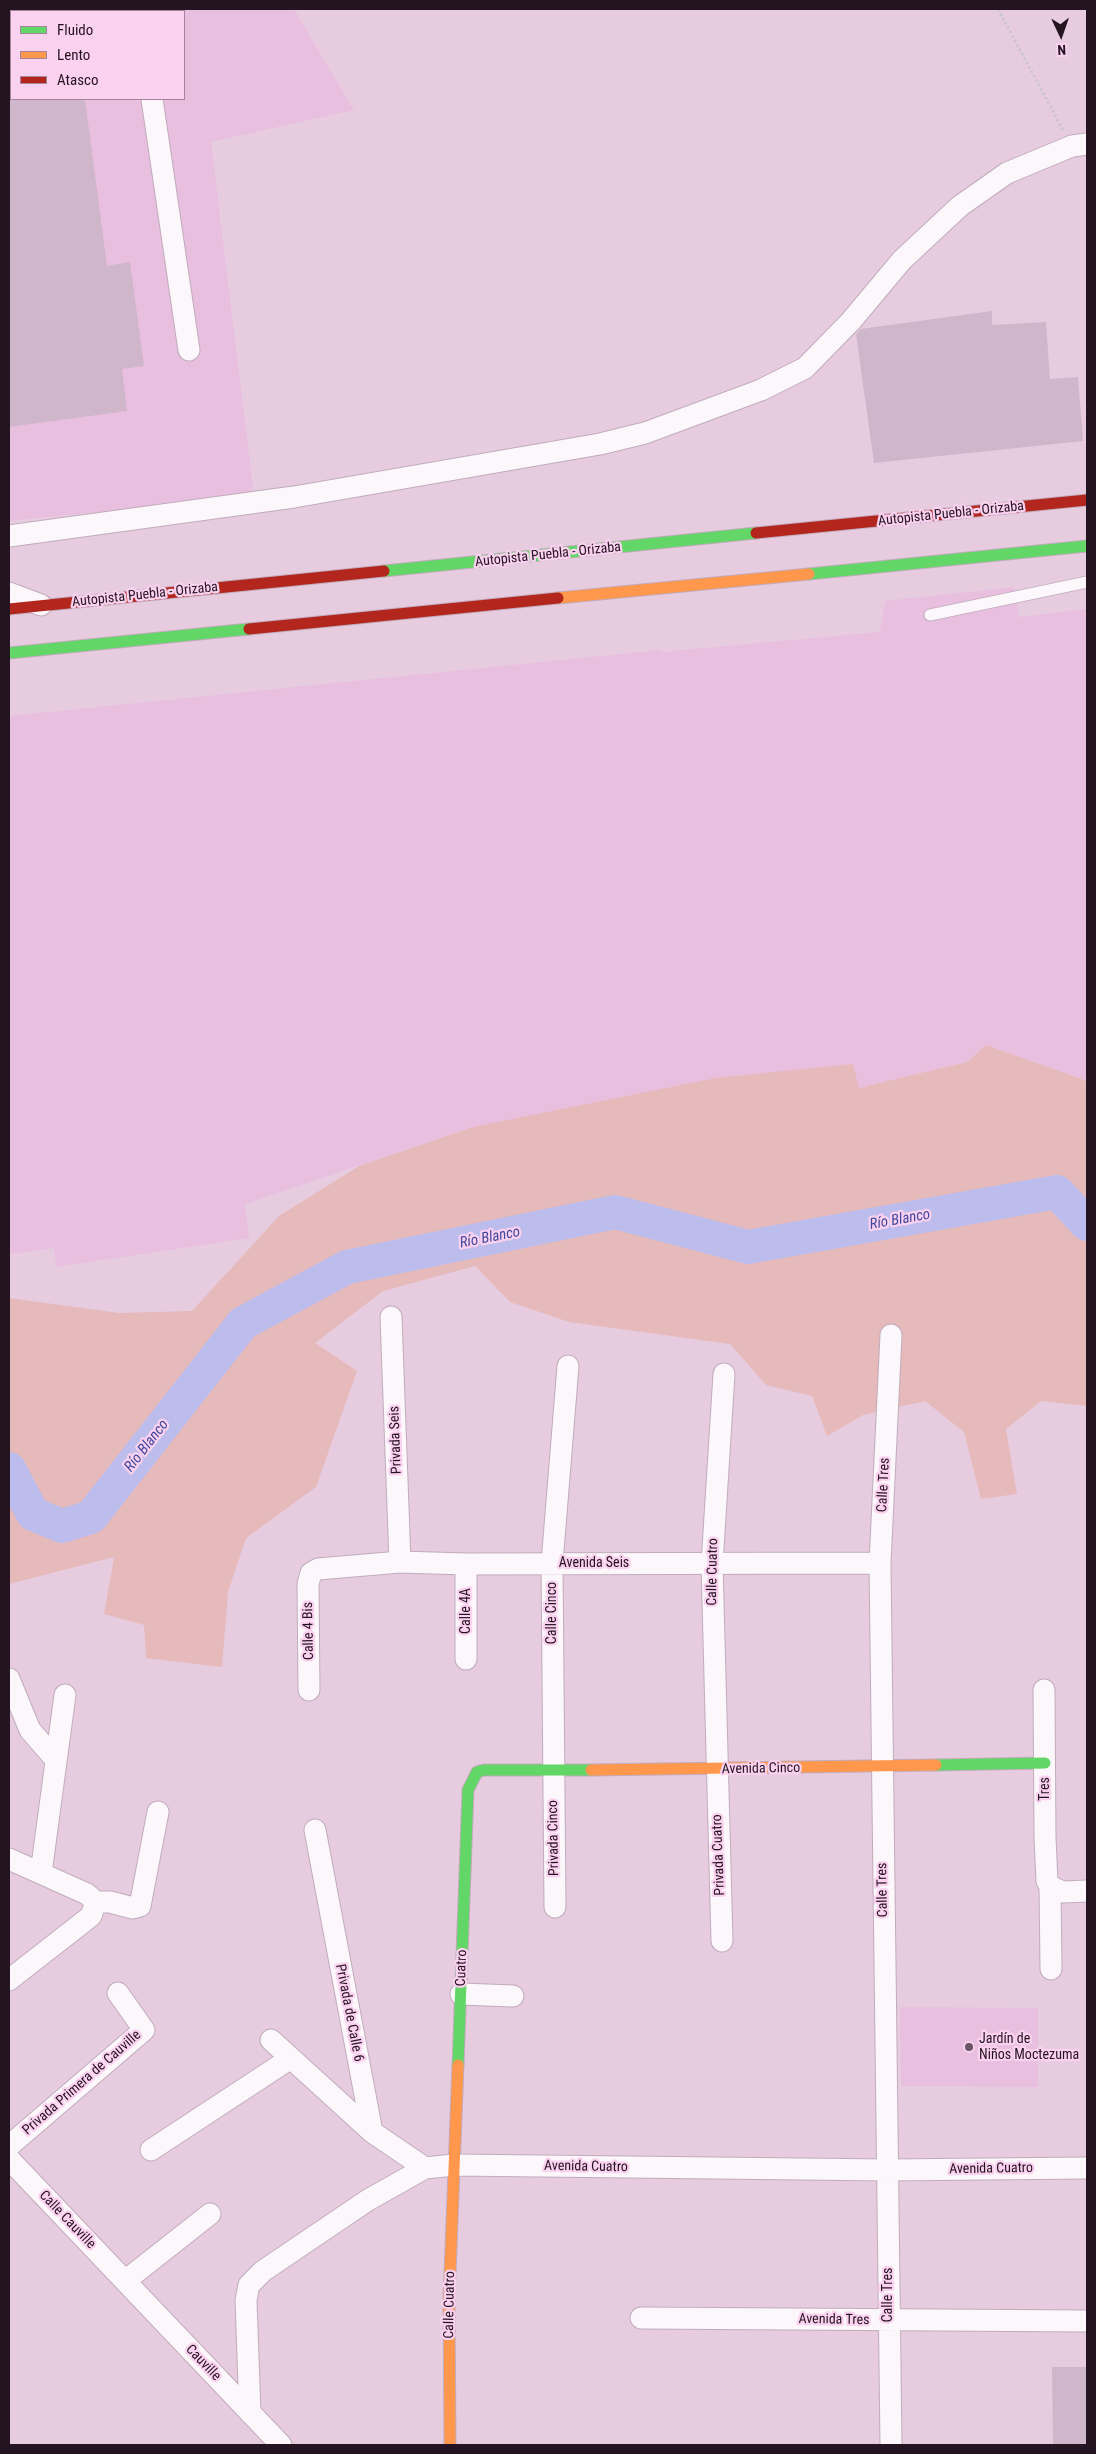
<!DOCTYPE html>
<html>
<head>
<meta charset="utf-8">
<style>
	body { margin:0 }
	#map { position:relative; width:1096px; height:2454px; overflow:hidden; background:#e7cce0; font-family:"Roboto Condensed",sans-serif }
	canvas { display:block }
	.frame { position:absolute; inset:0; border:10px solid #241320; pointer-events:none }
	.legend { position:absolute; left:10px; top:10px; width:175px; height:90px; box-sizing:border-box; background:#fad1ef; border:1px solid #a4859c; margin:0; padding:6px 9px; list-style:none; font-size:15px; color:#241320 }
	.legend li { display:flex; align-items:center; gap:10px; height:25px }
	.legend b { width:25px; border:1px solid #a4859c }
	.north { position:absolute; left:1036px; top:10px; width:50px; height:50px; -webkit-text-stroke:4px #fad1ef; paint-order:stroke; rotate:177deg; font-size:14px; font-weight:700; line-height:20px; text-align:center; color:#241320 }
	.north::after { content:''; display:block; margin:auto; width:18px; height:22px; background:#241320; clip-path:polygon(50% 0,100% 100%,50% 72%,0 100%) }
</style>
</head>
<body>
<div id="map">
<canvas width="1096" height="2454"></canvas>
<div class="frame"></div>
<ul class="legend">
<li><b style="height:6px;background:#63d668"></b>Fluido</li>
<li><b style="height:6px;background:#ff974d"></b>Lento</li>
<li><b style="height:6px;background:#b3261e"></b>Atasco</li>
</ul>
<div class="north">N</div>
</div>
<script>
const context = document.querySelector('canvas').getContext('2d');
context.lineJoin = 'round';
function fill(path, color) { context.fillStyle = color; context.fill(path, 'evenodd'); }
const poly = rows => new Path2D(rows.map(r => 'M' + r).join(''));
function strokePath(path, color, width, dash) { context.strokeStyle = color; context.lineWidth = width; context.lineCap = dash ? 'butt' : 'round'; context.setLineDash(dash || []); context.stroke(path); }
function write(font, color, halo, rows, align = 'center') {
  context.font = font + ' "Roboto Condensed",sans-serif'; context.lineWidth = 4.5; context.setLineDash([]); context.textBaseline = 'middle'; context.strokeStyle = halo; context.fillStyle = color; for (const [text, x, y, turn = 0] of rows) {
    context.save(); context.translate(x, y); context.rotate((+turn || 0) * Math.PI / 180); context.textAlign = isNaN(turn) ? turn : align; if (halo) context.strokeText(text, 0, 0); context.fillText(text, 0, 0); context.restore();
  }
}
const built = poly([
	[9,9,294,9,354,110,211,142,254,496,9,521],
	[11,11,184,11,184,99,11,99],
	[1014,587,1019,617,1087,609,1087,1081,986,1045,967,1062,859,1088,473,1127,245,1204,249,1238,56,1267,54,1248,10,1254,9,716,660,650,661,652,880,632,885,601],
	[900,2007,1038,2008,1038,2087,901,2086]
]);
const green = poly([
	[986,1045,1087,1081,1087,1406,1041,1401,1006,1429,1017,1494,981,1499,964,1432,925,1401,863,1415,827,1436,812,1396,766,1385,730,1344,569,1322,510,1302,475,1266,383,1291,315,1343,357,1371,316,1487,246,1538,228,1592,222,1667,146,1658,144,1625,104,1614,114,1557,9,1584,9,1298,119,1313,192,1311,279,1216,359,1166,473,1127,716,1078,853,1064,859,1088,967,1062]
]);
const river = poly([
	[9,1469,33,1514,62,1526,91,1517,243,1323,347,1267,615,1212,748,1247,1057,1192,1087,1224]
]);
const building = poly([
	[9,99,85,99,107,266,130,262,144,366,122,369,127,411,9,427],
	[992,311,992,325,1046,322,1050,379,1078,377,1083,441,874,463,856,334,861,329],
	[1052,2367,1087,2367,1087,2445,1053,2445]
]);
const path = poly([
	[998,9,1063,130]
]);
const lane = poly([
	[930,615,1087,582]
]);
const street = poly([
	[139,9,139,11],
	[152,99,189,350],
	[9,536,294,497,600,444,645,433,761,390,805,368,851,321,902,260,960,206,1007,173,1072,146,1087,144],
	[9,593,41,605],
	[391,1317,400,1562],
	[466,1659,466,1564],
	[9,1679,30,1730,56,1760],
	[309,1690,308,1584,311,1573,318,1569,400,1562,466,1564,880,1563],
	[1044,1690,1045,1838,1047,1881,1050,1886,1051,1969],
	[315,1830,372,2132],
	[9,1859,87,1894,96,1902],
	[41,1873,65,1695],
	[1050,1886,1062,1892,1087,1891],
	[96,1902,110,1902,133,1908,140,1906,158,1812],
	[555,1907,552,1563,568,1366],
	[722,1941,712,1564,724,1374],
	[9,1980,91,1916,96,1902],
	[461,1994,513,1996],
	[271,2040,372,2132,425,2168],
	[9,2146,144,2030,118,1993],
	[151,2150,291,2058],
	[9,2159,281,2445],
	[125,2281,210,2214],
	[641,2318,1087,2321],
	[250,2413,246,2300,249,2285,263,2271,368,2200,425,2168,454,2165,888,2170,1087,2168],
	[891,2445,880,1563,891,1335]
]);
const fast = poly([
	[384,571,756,533],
	[809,574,1087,546],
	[9,653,249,629],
	[936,1765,1045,1763],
	[458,2065,468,1790,477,1772,484,1770,591,1770]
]);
const slow = poly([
	[558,598,809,574],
	[591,1770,936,1765],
	[450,2445,449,2299,458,2065]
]);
const jam = poly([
	[756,533,1087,500],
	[9,609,384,571],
	[249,629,558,598]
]);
const markers = [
	[969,2047,5,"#685463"]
];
const streetNames = [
	["Autopista Puebla - Orizaba",951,514,-6],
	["Autopista Puebla - Orizaba",548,555,-6],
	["Autopista Puebla - Orizaba",145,595,-6],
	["Privada Seis",396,1440,-92],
	["Calle Tres",884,1485,-87],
	["Avenida Seis",594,1563],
	["Calle Cuatro",713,1572,-89],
	["Calle 4A",466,1611,-90],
	["Calle Cinco",552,1613,-90],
	["Calle 4 Bis",309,1631,-91],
	["Avenida Cinco",761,1769,-1],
	["Tres",1045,1789,-90],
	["Privada Cinco",554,1838,-91],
	["Privada Cuatro",719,1855,-92],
	["Calle Tres",883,1890,-91],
	["Cuatro",462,1968,-88],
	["Privada de Calle 6",349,2013,79],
	["Privada Primera de Cauville",82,2083,-41],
	["Avenida Cuatro",586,2167,1],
	["Avenida Cuatro",991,2169,-1],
	["Calle Cauville",67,2220,46],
	["Calle Tres",888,2295,-90],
	["Calle Cuatro",450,2305,-89],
	["Avenida Tres",834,2320,1],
	["Cauville",203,2363,46]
];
const poiNames = [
	["Jardín de",979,2039],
	["Niños Moctezuma",979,2055]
];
const waterNames = [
	["Río Blanco",900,1220,-10],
	["Río Blanco",490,1238,-11],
	["Río Blanco",147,1446,-52]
];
fill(built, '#e9bfdf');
fill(green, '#e6b9ba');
strokePath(river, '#bdbded', 34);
fill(building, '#d0b6ca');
strokePath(lane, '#c1acbc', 13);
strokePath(street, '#c1acbc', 23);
strokePath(fast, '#c1acbc', 13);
strokePath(slow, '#c1acbc', 13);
strokePath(jam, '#c1acbc', 13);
strokePath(path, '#cec5cc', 3, [2.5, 2.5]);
strokePath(lane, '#fbf7fa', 11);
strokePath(street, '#fbf7fa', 21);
strokePath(fast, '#63d668', 11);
strokePath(slow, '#ff974d', 11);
strokePath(jam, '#b3261e', 11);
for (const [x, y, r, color] of markers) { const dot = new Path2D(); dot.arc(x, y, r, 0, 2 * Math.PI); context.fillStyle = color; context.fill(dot); strokePath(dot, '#fad1ef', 2); }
write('14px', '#241320', '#fad1ef', streetNames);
write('14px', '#241320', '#fad1ef', poiNames, 'left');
write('italic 15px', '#41499e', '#fad1ef', waterNames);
</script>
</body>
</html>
